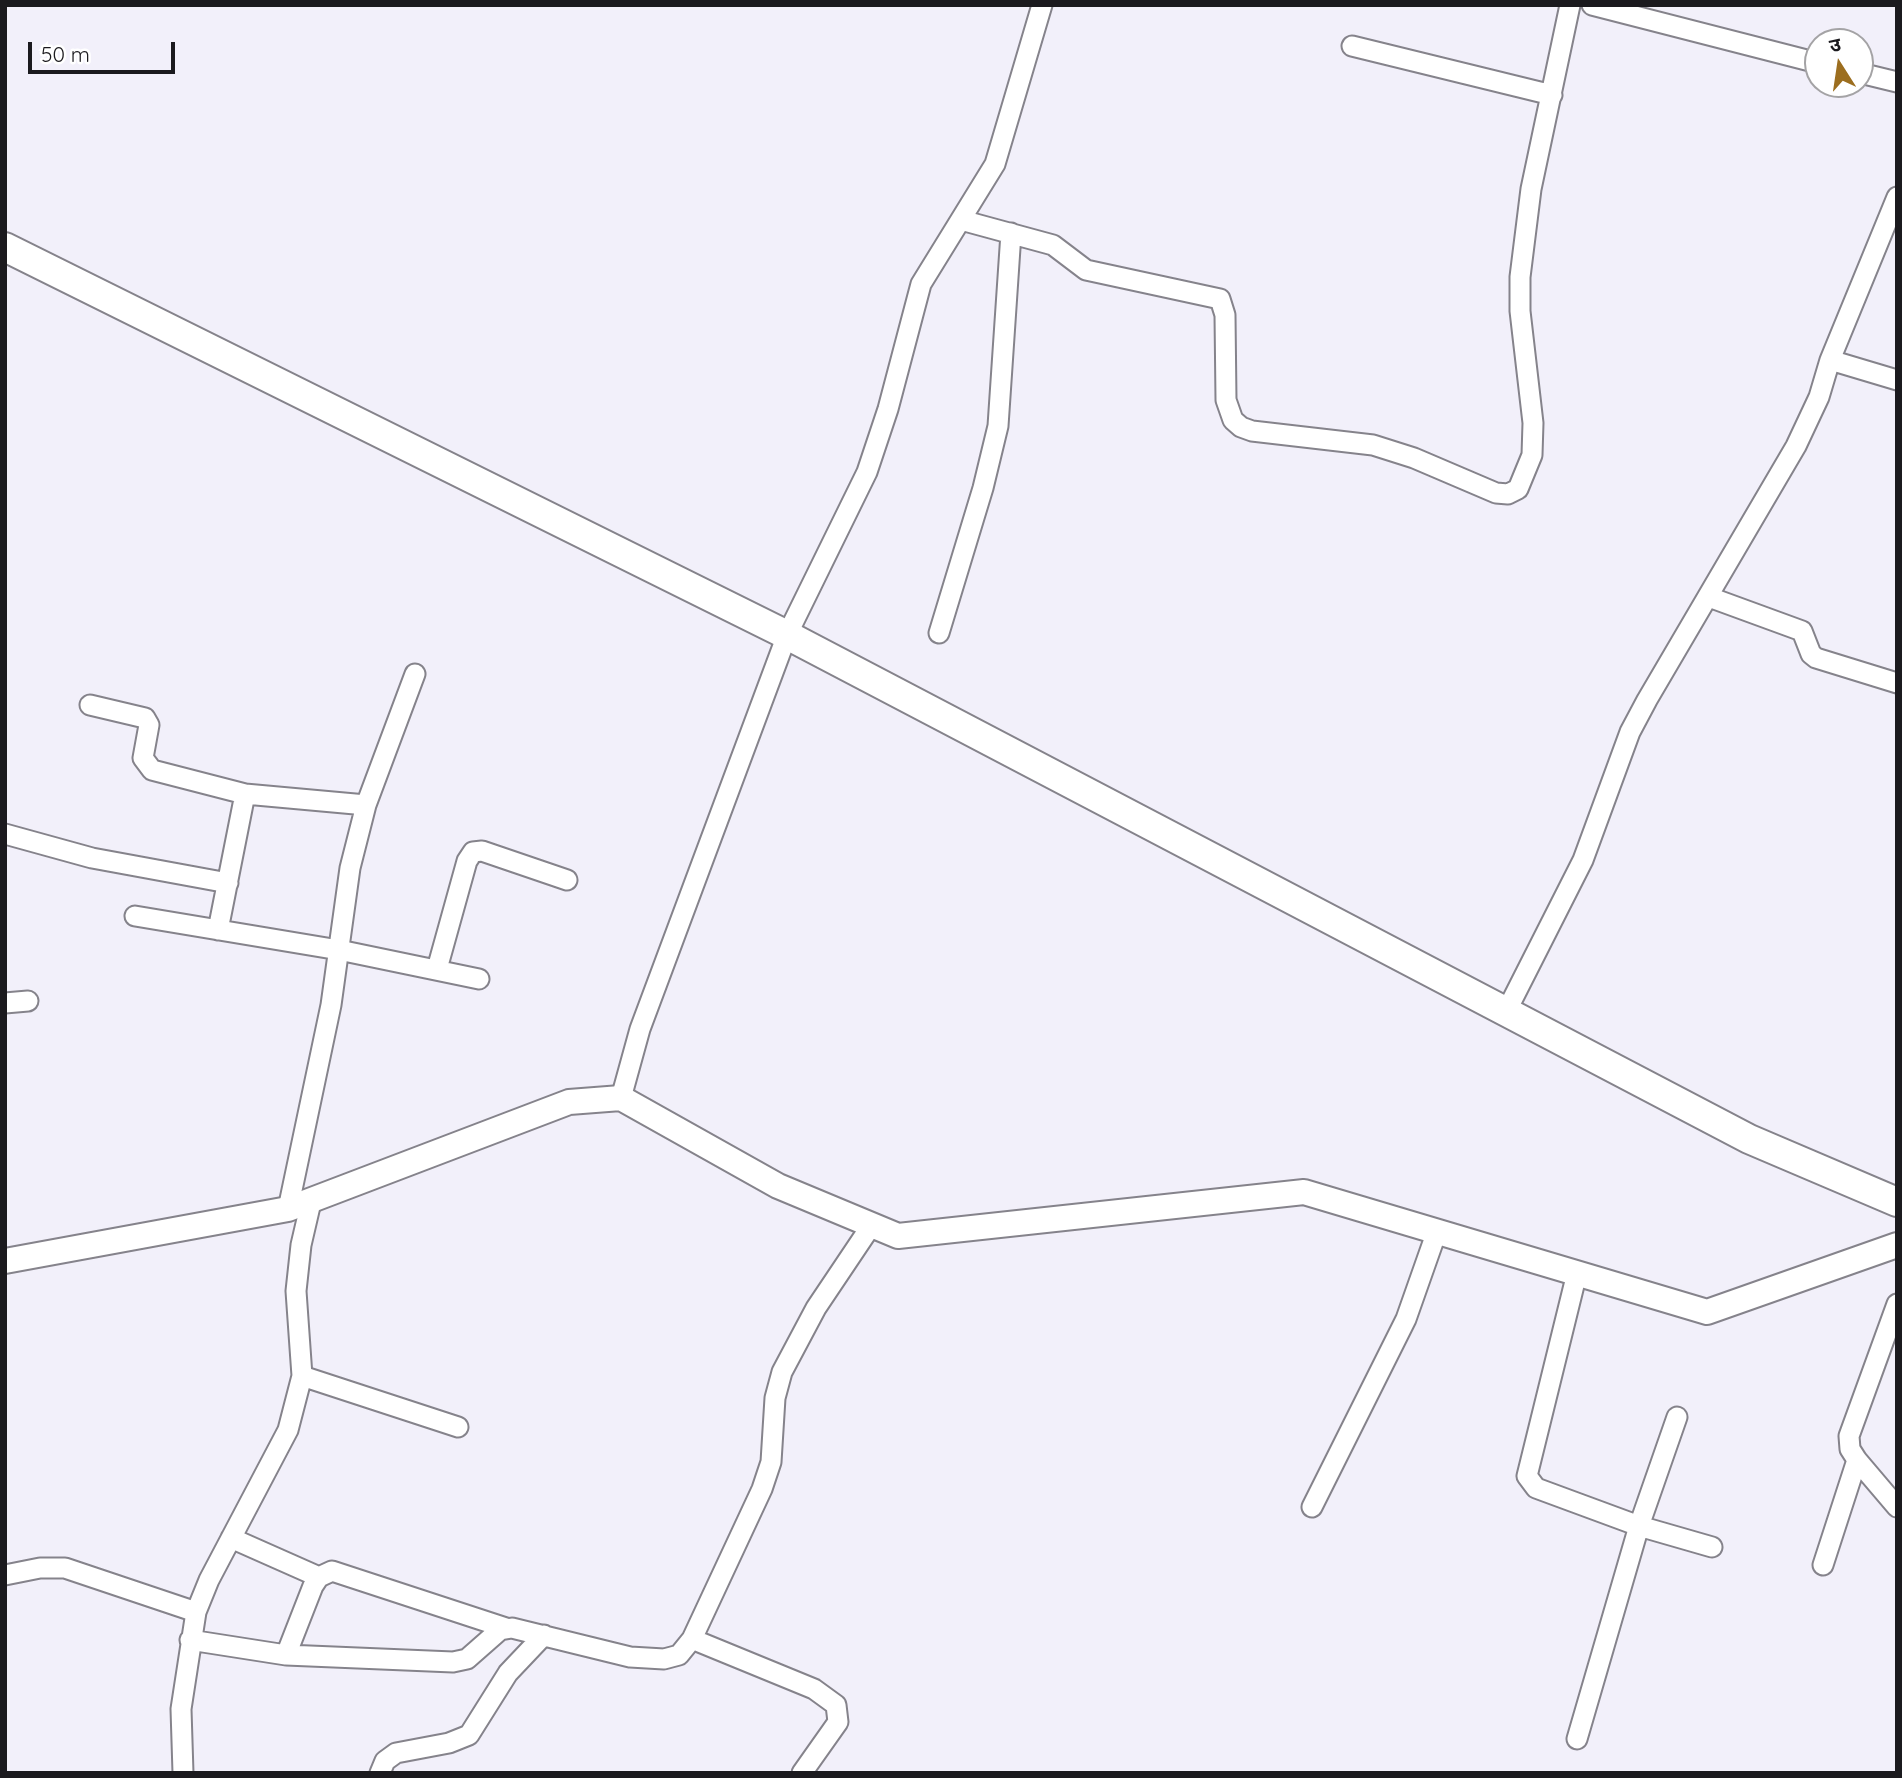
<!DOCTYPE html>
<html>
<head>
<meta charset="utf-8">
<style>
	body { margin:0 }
	#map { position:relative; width:1902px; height:1778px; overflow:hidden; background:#f2f0fa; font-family:Quicksand,"Noto Sans Devanagari",sans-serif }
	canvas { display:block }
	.frame { position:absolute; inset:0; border:7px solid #1b1a1e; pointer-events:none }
	.north { position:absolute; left:1804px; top:28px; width:70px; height:70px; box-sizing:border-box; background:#fff; border:2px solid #a4a3a5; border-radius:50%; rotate:348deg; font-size:19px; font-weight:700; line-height:28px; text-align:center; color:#1b1a1e }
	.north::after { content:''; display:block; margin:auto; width:24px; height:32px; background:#9c6e1f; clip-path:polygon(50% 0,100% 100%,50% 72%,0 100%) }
	.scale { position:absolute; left:28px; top:42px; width:147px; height:32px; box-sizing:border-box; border:4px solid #1b1a1e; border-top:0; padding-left:9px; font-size:21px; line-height:24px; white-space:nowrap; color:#1b1a1e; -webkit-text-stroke:5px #fff; paint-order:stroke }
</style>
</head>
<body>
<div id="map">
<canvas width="1902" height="1778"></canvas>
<div class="frame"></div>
<div class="north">उ</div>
<div class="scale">50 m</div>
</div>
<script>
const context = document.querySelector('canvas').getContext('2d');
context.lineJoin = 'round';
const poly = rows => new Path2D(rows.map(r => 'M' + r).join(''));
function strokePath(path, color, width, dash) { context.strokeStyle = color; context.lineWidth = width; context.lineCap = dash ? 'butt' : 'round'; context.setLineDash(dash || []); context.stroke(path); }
const minor = poly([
	[1592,5,1818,63],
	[1352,46,1552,95],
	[1860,73,1897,82],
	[961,220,1053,245,1086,270,1220,299,1225,315,1226,400,1233,420,1241,427,1252,431,1373,445,1414,458,1496,493,1508,494,1518,489,1532,455,1533,423,1520,311,1520,277,1531,189,1570,5],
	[1830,360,1897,380],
	[1709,597,1802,631,1811,654,1816,658,1897,683],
	[939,633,983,488,998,426,1011,233],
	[90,705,145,718,149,725,143,758,152,770,245,794,366,805],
	[5,834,92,858,228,883],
	[135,916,339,950,479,979],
	[218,930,245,794],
	[437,969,467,861,473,852,482,851,567,880],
	[5,1003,28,1001],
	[1505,1014,1583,860,1630,732,1647,700,1796,446,1819,397,1830,360,1897,197],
	[621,1098,640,1029,787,635,867,472,888,409,921,284,995,164,1042,5],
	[288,1209,331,1005,350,868,366,805,415,674],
	[1577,1273,1527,1476,1536,1488,1639,1526,1712,1547],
	[1897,1304,1849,1436,1850,1449,1857,1460,1897,1507],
	[302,1376,458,1427],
	[1312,1507,1406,1319,1437,1231],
	[231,1538,319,1577],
	[1823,1565,1857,1460],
	[5,1575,40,1568,65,1568,196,1612],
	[692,1639,814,1689,836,1705,838,1722,802,1773],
	[190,1640,286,1655,453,1662,467,1659,500,1630,512,1628,630,1657,664,1659,679,1655,692,1639,762,1489,771,1462,775,1398,782,1372,816,1308,871,1226],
	[286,1655,313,1586,319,1577,332,1571,506,1628],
	[1577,1739,1639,1526,1677,1417],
	[183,1773,181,1709,196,1612,209,1580,288,1430,302,1376,296,1291,301,1245,311,1202],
	[380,1773,385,1761,396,1753,449,1743,469,1735,508,1673,544,1635]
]);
const major = poly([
	[5,1261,288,1209,569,1102,621,1098,778,1186,898,1236,1304,1192,1707,1312,1897,1245]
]);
const highway = poly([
	[5,247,787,635,1749,1139,1897,1202]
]);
strokePath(minor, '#85838b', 23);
strokePath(major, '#85838b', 28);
strokePath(highway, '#85838b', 32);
strokePath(minor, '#fff', 19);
strokePath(major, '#fff', 24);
strokePath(highway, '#fff', 28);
</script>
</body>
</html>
